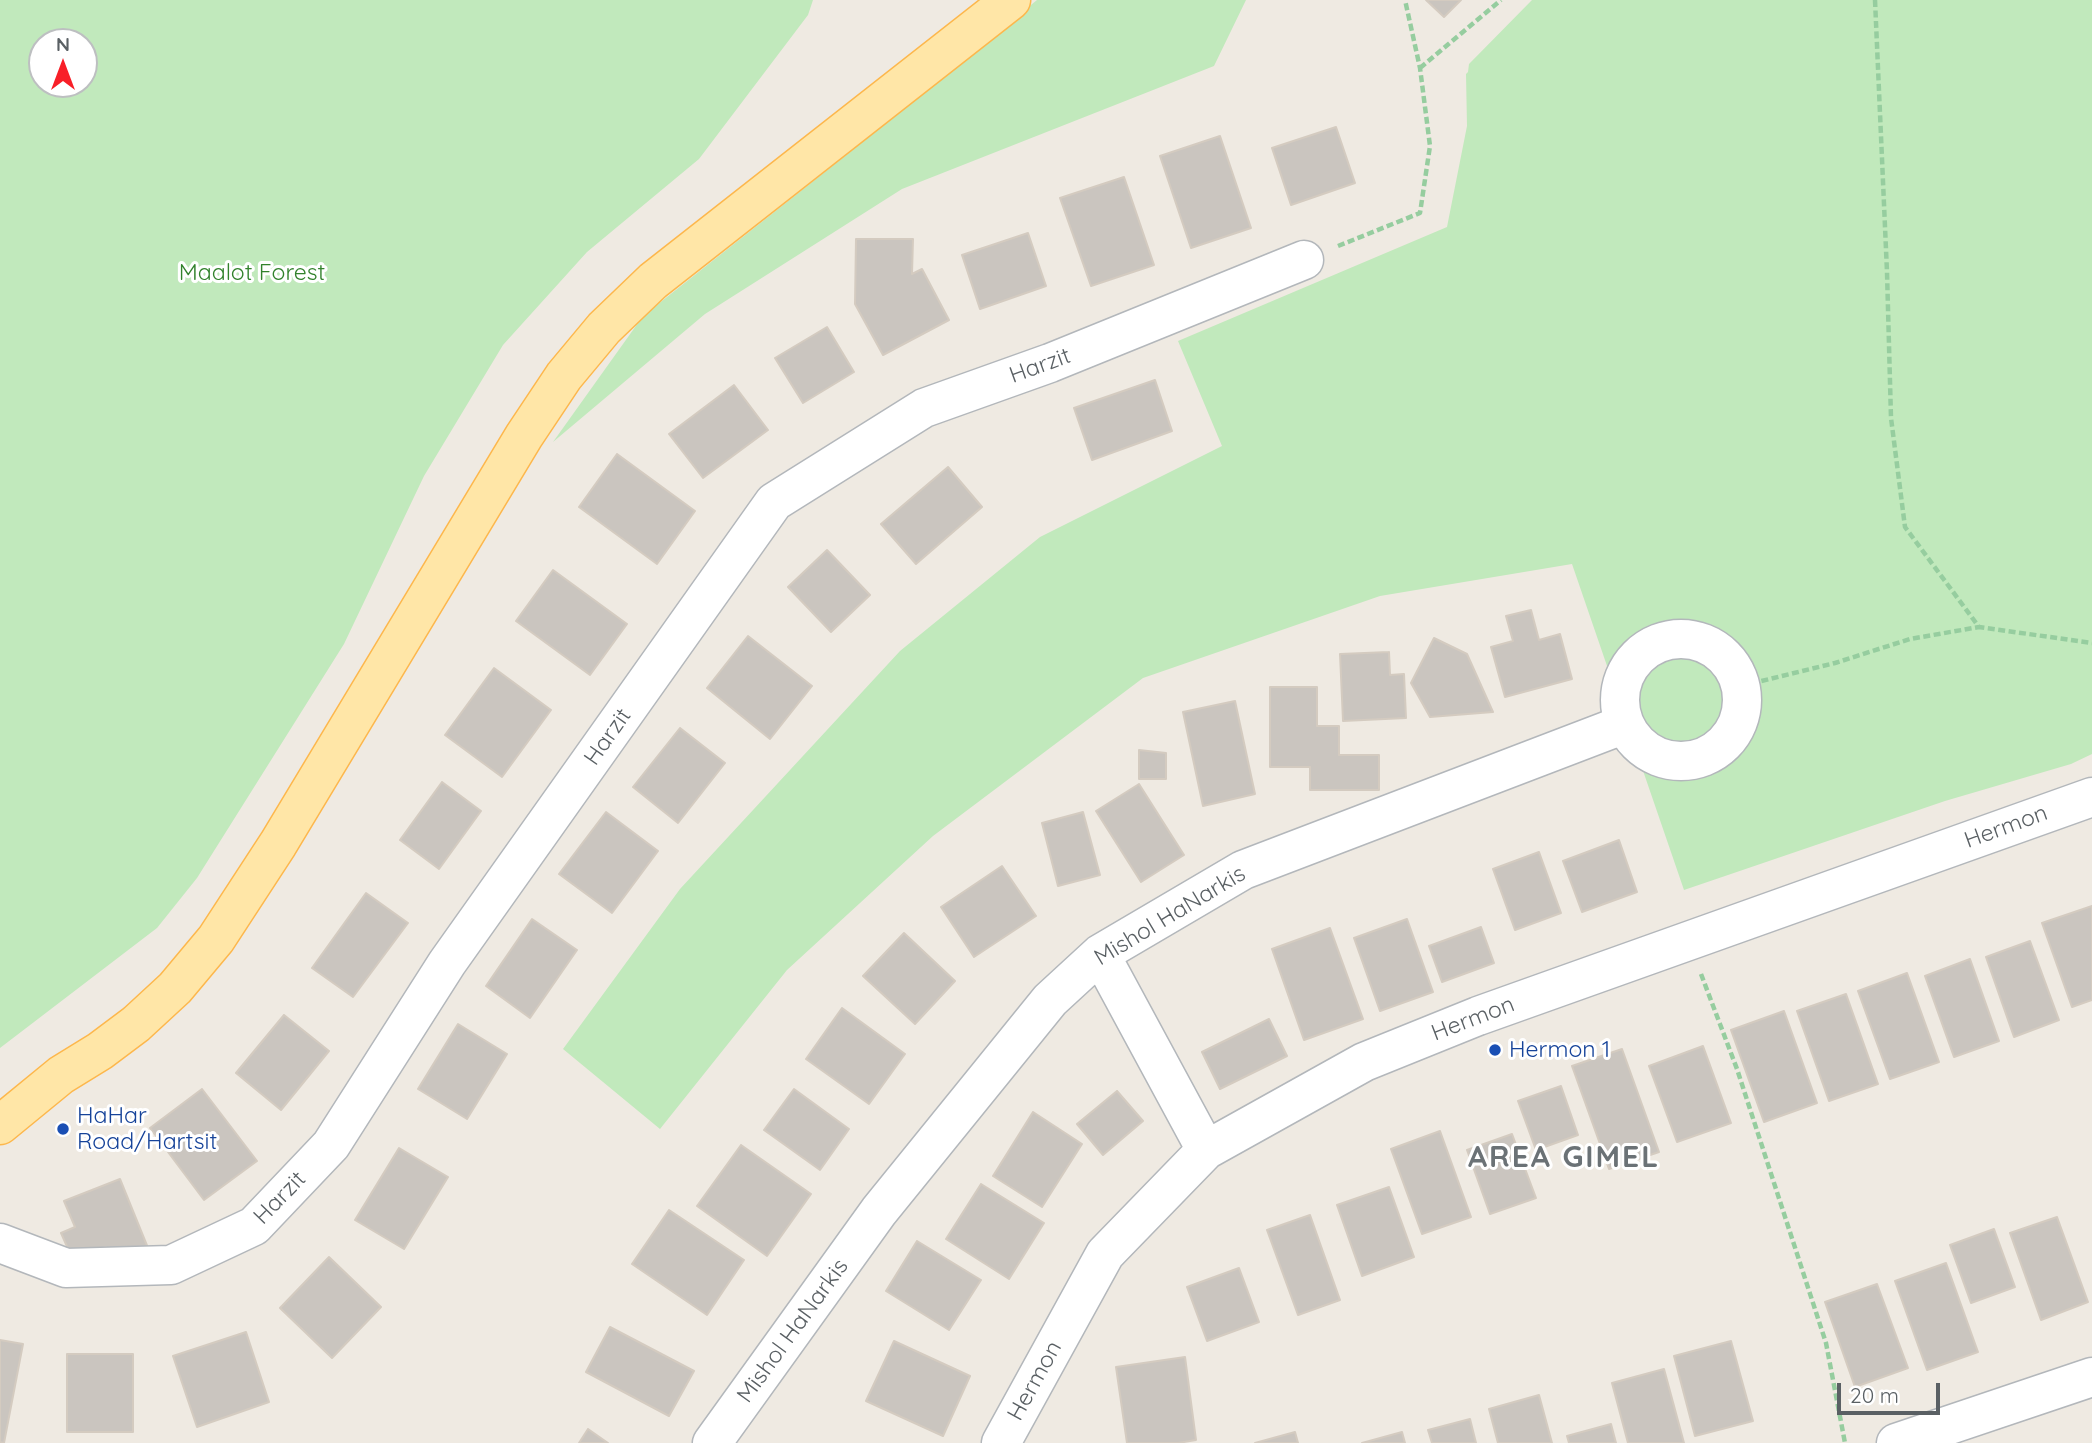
<!DOCTYPE html>
<html>
<head>
<meta charset="utf-8">
<style>
	body { margin:0 }
	#map { position:relative; width:2092px; height:1443px; overflow:hidden; background:#efeae2; font-family:Quicksand,sans-serif }
	canvas { display:block }
	.north { position:absolute; left:28px; top:28px; width:70px; height:70px; box-sizing:border-box; background:#fff; border:2px solid #bdbfc1; border-radius:50%; rotate:0deg; font-size:19px; font-weight:700; line-height:28px; text-align:center; color:#5a6064 }
	.north::after { content:''; display:block; margin:auto; width:24px; height:32px; background:#f81f28; clip-path:polygon(50% 0,100% 100%,50% 72%,0 100%) }
	.scale { position:absolute; left:1837px; top:1383px; width:103px; height:32px; box-sizing:border-box; border:4px solid #5a6064; border-top:0; padding-left:9px; font-size:21px; line-height:24px; white-space:nowrap; color:#5a6064; -webkit-text-stroke:5px #fff; paint-order:stroke }
</style>
</head>
<body>
<div id="map">
<canvas width="2092" height="1443"></canvas>
<div class="north">N</div>
<div class="scale">20 m</div>
</div>
<script>
const context = document.querySelector('canvas').getContext('2d');
context.lineJoin = 'round';
function fill(path, color) { context.fillStyle = color; context.fill(path, 'evenodd'); }
const poly = rows => new Path2D(rows.map(r => 'M' + r).join(''));
function strokePath(path, color, width, dash) { context.strokeStyle = color; context.lineWidth = width; context.lineCap = dash ? 'butt' : 'round'; context.setLineDash(dash || []); context.stroke(path); }
function write(font, color, halo, rows, align = 'center') {
  context.font = font + ' Quicksand,sans-serif'; context.lineWidth = 6; context.setLineDash([]); context.textBaseline = 'middle'; context.strokeStyle = halo; context.fillStyle = color; for (const [text, x, y, turn = 0] of rows) {
    context.save(); context.translate(x, y); context.rotate((+turn || 0) * Math.PI / 180); context.textAlign = isNaN(turn) ? turn : align; if (halo) context.strokeText(text, 0, 0); context.fillText(text, 0, 0); context.restore();
  }
}
const green = poly([
	[0,0,813,0,808,15,699,159,587,252,503,345,424,476,344,644,197,878,157,928,0,1048],
	[42,42,84,42,84,84,42,84],
	[1037,0,1246,0,1214,66,902,189,705,314,553,442,643,316,845,156],
	[1532,0,2092,0,2092,754,2071,764,1945,801,1684,890,1572,564,1380,596,1143,678,933,836,787,970,660,1129,563,1049,680,889,900,651,1040,537,1222,446,1178,341,1447,227,1467,126,1466,74,1468,72,1469,64]
]);
const building = poly([
	[1426,0,1461,0,1444,17,1426,0],
	[1336,127,1355,183,1291,205,1272,148,1336,127],
	[1220,136,1251,228,1191,248,1160,156,1220,136],
	[1124,177,1154,265,1091,286,1060,198,1124,177],
	[1028,233,1046,286,980,309,962,255,1028,233],
	[856,239,913,239,912,274,922,269,949,320,883,355,855,304,856,239],
	[827,327,854,372,803,403,775,358,827,327],
	[1155,380,1172,431,1092,460,1074,408,1155,380],
	[734,385,768,430,703,478,669,434,734,385],
	[617,454,695,511,657,564,579,507,617,454],
	[948,467,982,507,916,564,881,524,948,467],
	[827,550,870,595,831,632,788,587,827,550],
	[553,570,627,624,590,675,516,621,553,570],
	[1531,610,1539,640,1560,634,1572,679,1505,697,1491,647,1513,641,1506,616,1531,610],
	[748,636,812,686,770,739,707,688,748,636],
	[1434,638,1467,654,1493,712,1430,717,1411,683,1434,638],
	[1389,652,1390,675,1404,674,1406,718,1343,721,1340,654,1389,652],
	[494,668,551,710,502,777,445,735,494,668],
	[1270,687,1317,687,1317,726,1339,726,1339,755,1379,755,1379,790,1310,790,1310,767,1270,767,1270,687],
	[1235,701,1255,794,1203,806,1183,712,1235,701],
	[680,728,725,763,678,823,633,787,680,728],
	[1139,750,1166,753,1166,779,1139,779,1139,750],
	[442,782,481,811,439,869,400,840,442,782],
	[1139,784,1184,855,1141,882,1096,811,1139,784],
	[606,812,658,851,612,913,559,874,606,812],
	[1083,812,1100,875,1058,886,1042,823,1083,812],
	[1619,840,1637,892,1582,912,1563,861,1619,840],
	[1539,852,1561,913,1515,930,1493,869,1539,852],
	[1002,866,1036,916,974,957,941,907,1002,866],
	[366,893,408,923,353,997,312,968,366,893],
	[2092,906,2092,1000,2072,1007,2042,923,2092,906],
	[532,919,577,950,530,1018,486,986,532,919],
	[1407,919,1433,992,1380,1011,1354,938,1407,919],
	[1481,927,1494,963,1442,982,1429,946,1481,927],
	[1330,928,1363,1019,1304,1040,1272,949,1330,928],
	[904,933,955,981,915,1024,863,976,904,933],
	[2030,941,2059,1020,2014,1037,1986,957,2030,941],
	[1970,959,1999,1041,1954,1057,1925,976,1970,959],
	[1907,973,1939,1062,1890,1079,1858,991,1907,973],
	[1846,994,1878,1084,1829,1101,1797,1011,1846,994],
	[842,1008,905,1054,869,1104,806,1059,842,1008],
	[1784,1011,1817,1103,1764,1122,1731,1030,1784,1011],
	[284,1015,329,1051,281,1110,236,1073,284,1015],
	[1269,1019,1287,1056,1220,1089,1202,1052,1269,1019],
	[458,1024,507,1054,467,1119,418,1089,458,1024],
	[1703,1046,1731,1123,1677,1142,1649,1066,1703,1046],
	[1622,1049,1659,1152,1609,1169,1572,1066,1622,1049],
	[1561,1086,1578,1135,1536,1150,1518,1101,1561,1086],
	[202,1089,257,1161,204,1200,150,1128,202,1089],
	[794,1089,849,1129,820,1170,764,1130,794,1089],
	[1117,1091,1143,1121,1103,1155,1077,1124,1117,1091],
	[1033,1112,1082,1144,1042,1207,993,1176,1033,1112],
	[1440,1131,1471,1217,1422,1234,1391,1149,1440,1131],
	[1512,1134,1536,1198,1490,1214,1467,1150,1512,1134],
	[741,1145,811,1194,767,1256,697,1206,741,1145],
	[399,1148,448,1177,404,1249,355,1220,399,1148],
	[120,1179,148,1248,112,1263,106,1247,73,1260,61,1233,75,1227,64,1201,120,1179],
	[981,1184,1044,1223,1009,1279,946,1239,981,1184],
	[1389,1187,1414,1257,1362,1276,1337,1205,1389,1187],
	[669,1210,744,1260,707,1315,632,1264,669,1210],
	[1310,1215,1340,1300,1298,1315,1267,1230,1310,1215],
	[2057,1217,2088,1302,2041,1320,2010,1233,2057,1217],
	[1994,1229,2015,1287,1971,1303,1950,1245,1994,1229],
	[917,1241,981,1280,949,1330,886,1291,917,1241],
	[329,1257,381,1307,332,1358,280,1308,329,1257],
	[1946,1263,1978,1352,1927,1370,1895,1281,1946,1263],
	[1239,1268,1259,1322,1207,1341,1187,1287,1239,1268],
	[1877,1284,1908,1368,1855,1387,1825,1302,1877,1284],
	[610,1327,694,1371,669,1416,586,1372,610,1327],
	[246,1332,269,1402,197,1427,173,1356,246,1332],
	[0,1340,23,1344,4,1443,0,1442,0,1340],
	[894,1341,970,1376,943,1436,866,1401,894,1341],
	[1731,1341,1753,1421,1695,1436,1674,1356,1731,1341],
	[67,1354,133,1354,133,1432,67,1432,67,1354],
	[1185,1357,1196,1440,1178,1443,1127,1443,1116,1367,1185,1357],
	[1664,1369,1684,1443,1628,1443,1612,1383,1664,1369],
	[1539,1395,1552,1443,1498,1443,1489,1409,1539,1395],
	[1470,1419,1476,1443,1432,1443,1428,1430,1470,1419],
	[1611,1424,1616,1443,1569,1443,1567,1436,1611,1424],
	[588,1429,608,1443,579,1443,588,1429],
	[1295,1432,1298,1443,1255,1443,1295,1432],
	[1402,1432,1405,1443,1362,1443,1402,1432]
]);
const path = poly([
	[1875,0,1887,272,1891,418,1905,527,1979,627,2092,643],
	[1420,68,1501,0],
	[1338,246,1420,213,1430,146,1420,68,1405,0],
	[1741,686,1835,663,1910,639,1979,627],
	[1701,974,1737,1069,1826,1343,1845,1443]
]);
const minor = poly([
	'1620 700a61 61 0 1 1 122 0a61 61 0 1 1-122 0Z',
	[1100,954,1206,1150],
	[0,1243,66,1268,171,1265,254,1226,331,1145,447,963,774,502,924,408,1050,363,1304,260],
	[712,1443,879,1211,1050,1000,1100,954,1243,870,1625,724],
	[1001,1443,1105,1254,1206,1150,1364,1062,1478,1016,2092,797],
	[1896,1443,2092,1377]
]);
const major = poly([
	[0,1125,61,1075,100,1051,136,1024,175,988,216,939,278,844,524,436,564,376,604,328,653,281,1011,0]
]);
const markers = [
	[1495,1050,7,"#1a4fb4"],
	[63,1129,7,"#1a4fb4"]
];
const parkNames = [
	["Maalot Forest",252,273]
];
const streetNames = [
	["Harzit",1040,366,-20],
	["Harzit",608,737,-55],
	["Hermon",2006,827,-20],
	["Mishol HaNarkis",1170,916,-31],
	["Hermon",1473,1019,-21],
	["Harzit",280,1198,-46],
	["Mishol HaNarkis",793,1331,-54],
	["Hermon",1035,1381,-61]
];
const transitNames = [
	["Hermon 1",1509,1050],
	["HaHar",77,1116],
	["Road/Hartsit",77,1142]
];
const districtNames = [
	["AREA GIMEL",1564,1158]
];
fill(green, '#c1e9bc');
fill(building, '#cac5bf');
strokePath(building, '#d4cbc0', 2);
strokePath(minor, '#b3b7bb', 41);
strokePath(major, '#fdb74c', 41);
strokePath(path, '#96cd9f', 4.5, [7, 3.5]);
strokePath(minor, '#fff', 38);
strokePath(major, '#ffe6a7', 38);
for (const [x, y, r, color] of markers) { const dot = new Path2D(); dot.arc(x, y, r, 0, 2 * Math.PI); context.fillStyle = color; context.fill(dot); strokePath(dot, '#fff', 2.5); }
write('23px', '#32822c', '#fff', parkNames);
write('23px', '#5a6064', '#fff', streetNames);
write('23px', '#164399', '#fff', transitNames, 'left');
context.letterSpacing = '2px';
write('bold 30px', '#6b7276', '#fff', districtNames);
context.letterSpacing = '0px';
</script>
</body>
</html>
